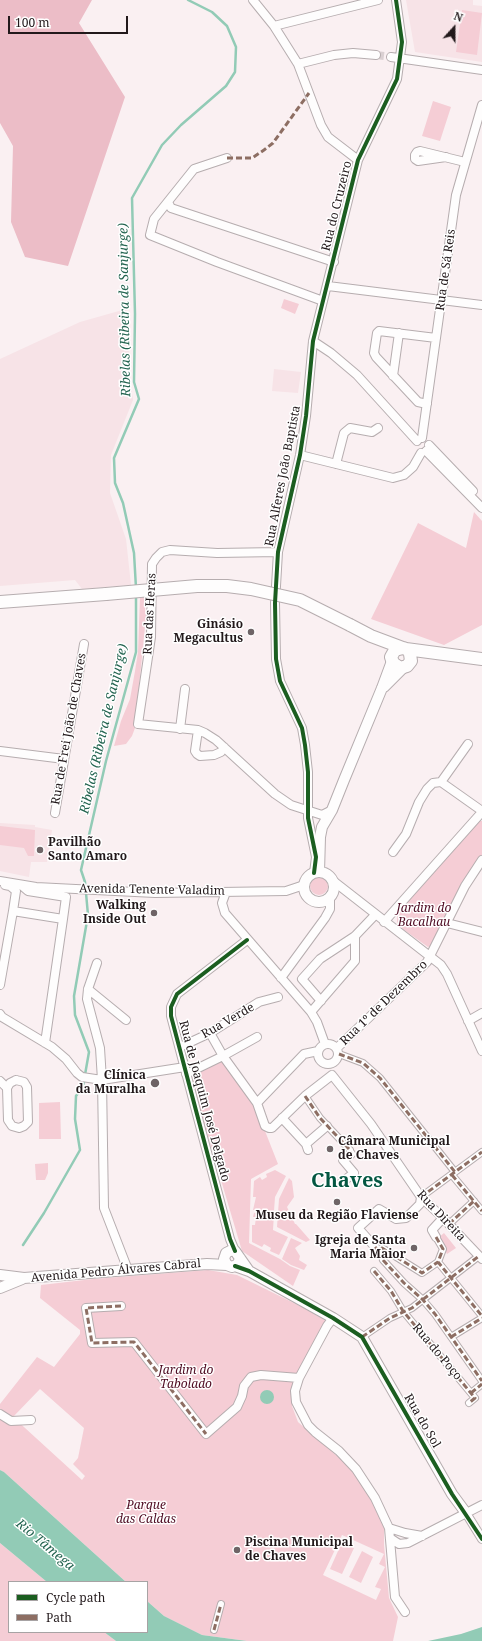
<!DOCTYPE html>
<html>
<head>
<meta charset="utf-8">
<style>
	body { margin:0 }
	#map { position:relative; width:482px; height:1641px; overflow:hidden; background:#faf0f2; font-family:"Noto Serif",serif }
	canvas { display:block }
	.legend { position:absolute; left:8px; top:1581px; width:140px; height:52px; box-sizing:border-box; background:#fff; border:1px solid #a7a3a4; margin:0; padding:5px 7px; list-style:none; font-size:12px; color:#22191b }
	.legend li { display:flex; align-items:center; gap:8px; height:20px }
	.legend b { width:20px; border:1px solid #a7a3a4 }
	.north { position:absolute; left:434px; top:8px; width:40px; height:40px; -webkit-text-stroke:3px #fff; paint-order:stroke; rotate:21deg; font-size:11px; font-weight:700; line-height:16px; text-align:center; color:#22191b }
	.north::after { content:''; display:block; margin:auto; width:14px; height:18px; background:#22191b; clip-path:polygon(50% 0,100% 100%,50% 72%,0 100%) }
	.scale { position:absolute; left:8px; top:16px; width:120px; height:18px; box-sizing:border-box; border:2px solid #22191b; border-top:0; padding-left:5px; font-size:12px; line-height:14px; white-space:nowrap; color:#22191b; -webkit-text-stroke:3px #fff; paint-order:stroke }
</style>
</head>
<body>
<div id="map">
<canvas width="482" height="1641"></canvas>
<ul class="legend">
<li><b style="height:5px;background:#1b5e20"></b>Cycle path</li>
<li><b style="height:5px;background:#8d6e63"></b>Path</li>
</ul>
<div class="north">N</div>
<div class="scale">100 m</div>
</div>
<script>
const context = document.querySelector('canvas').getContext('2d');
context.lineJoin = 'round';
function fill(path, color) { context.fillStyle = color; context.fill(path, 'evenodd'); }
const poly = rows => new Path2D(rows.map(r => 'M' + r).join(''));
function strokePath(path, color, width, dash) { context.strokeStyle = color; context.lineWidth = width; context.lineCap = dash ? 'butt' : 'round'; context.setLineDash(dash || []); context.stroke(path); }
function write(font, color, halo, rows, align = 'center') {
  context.font = font + ' "Noto Serif",serif'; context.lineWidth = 3; context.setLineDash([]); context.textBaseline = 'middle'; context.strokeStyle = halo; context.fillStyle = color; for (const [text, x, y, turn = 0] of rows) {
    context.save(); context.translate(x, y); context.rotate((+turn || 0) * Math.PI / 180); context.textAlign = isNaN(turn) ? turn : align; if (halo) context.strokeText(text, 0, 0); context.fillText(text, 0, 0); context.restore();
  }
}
const built = poly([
	[406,0,473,0,473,5,482,6,482,62,415,52],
	[126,309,130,330,128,366,133,400,111,455,110,493,126,539,131,585,82,589,75,580,0,586,0,359,80,322],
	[274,369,301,372,298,393,272,391],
	[0,823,35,825,35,827,52,830,47,862,31,862,29,877,0,871]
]);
const green = poly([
	[462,10,482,13,477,55,456,52],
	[433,101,451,107,440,141,422,136],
	[284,299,299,304,295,314,281,308],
	[474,512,482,521,482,625,444,645,371,619,418,523,466,548],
	[140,597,145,597,145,614,149,616,148,623,145,626,135,728,132,736,126,744,114,746,121,721,130,699,135,671,138,652],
	[480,821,482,821,482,856,436,944,428,947,400,927,397,922,397,914],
	[0,826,35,830,34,856,28,856,24,848,0,845],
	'310 886a9 9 0 1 1 18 0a9 9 0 1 1-18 0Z',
	[219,1058,254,1103,278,1164,251,1179,249,1243,280,1259,290,1266,300,1270,293,1286,242,1251,189,1072],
	[60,1102,61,1139,39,1139,39,1103],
	[48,1163,48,1173,45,1180,36,1180,35,1164],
	[275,1170,286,1176,275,1197,274,1211,253,1210,256,1197,253,1197,254,1181,260,1177,262,1180,267,1177,266,1174],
	[289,1178,292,1181,294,1197,287,1207,295,1224,296,1224,310,1240,306,1242,277,1227,279,1199],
	[254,1213,274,1214,273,1230,288,1237,279,1255,270,1251,271,1248,264,1244,262,1247,252,1242,252,1225,255,1225,256,1217,253,1217],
	[444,1233,456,1248,447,1254,438,1238],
	[291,1238,302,1243,295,1248,300,1256,299,1260,307,1265,304,1270,291,1265,282,1259],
	[208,1270,237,1275,304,1308,331,1324,299,1369,292,1391,292,1406,298,1422,352,1469,371,1500,384,1527,384,1545,389,1598,398,1617,393,1641,247,1641,202,1635,164,1616,147,1601,147,1582,126,1582,4,1472,0,1470,0,1404,37,1357,54,1367,80,1334,80,1330,40,1298,41,1285,93,1279],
	[40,1389,84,1428,78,1458,73,1464,85,1476,82,1480,13,1417],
	[342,1535,384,1554,379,1564,385,1567,375,1587,381,1589,376,1600,323,1575],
	[342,1542,354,1548,342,1574,330,1569],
	[0,1543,47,1582,9,1582,9,1632,104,1632,116,1641,0,1641],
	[362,1551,373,1557,361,1583,349,1577]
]);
const forest = poly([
	[0,0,92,0,79,23,125,97,68,266,25,257,11,222,13,146,0,123]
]);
const water = poly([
	'260 1397a7 7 0 1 1 14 0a7 7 0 1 1-14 0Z',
	[0,1470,4,1472,126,1582,47,1582,0,1543],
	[147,1601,164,1616,202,1635,247,1641,116,1641,104,1632,147,1632],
	[482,1627,482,1641,428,1641,461,1634]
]);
const stream = poly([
	[136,588,134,553,123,503,115,483,114,458,139,399,134,382,135,314,132,198,162,145,181,125,226,86,235,72,236,47,227,26,212,12,188,0],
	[23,1245,44,1213,80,1150,75,1119,76,1096,83,1086,89,1052,75,1015,74,996,88,915,85,882,81,870,106,761,136,652,136,595]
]);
const minorTunnel = poly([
	[376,55,391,57]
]);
const pedestrian = poly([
	[339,1054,363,1063,380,1078,455,1172],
	[305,1096,320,1118,350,1150,351,1154],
	[452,1175,482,1211],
	[421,1197,482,1152],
	[449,1224,474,1201],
	[436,1237,443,1249,438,1262,482,1316],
	[375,1247,378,1251,382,1248,422,1273,438,1262],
	[383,1260,404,1283,423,1300,435,1314,482,1381],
	[374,1271,391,1291,403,1311,475,1398,469,1403],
	[362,1337,390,1318,412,1308,479,1256],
	[451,1337,482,1318],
	[471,1393,482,1384],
	[214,1630,221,1604]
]);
const minor = poly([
	[253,0,274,26,298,64,321,125,328,137,358,160],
	[274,26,378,0],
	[391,57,482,70],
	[298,64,334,55,353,53,376,55],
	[446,157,418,161,415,159,415,155,417,152,420,151,465,162],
	[227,158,194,169,154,219,150,235,217,262,323,301],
	[168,202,171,208,334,262],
	[328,286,482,305],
	[313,341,331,353,357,375,417,441],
	[393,376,399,333],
	[427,404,418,402,376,357,374,353,377,333,379,331,436,338],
	[422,438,456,195,482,105],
	[429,445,473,491],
	[426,451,482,508],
	[300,455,393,478,404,475,413,467,421,453],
	[336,464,344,433,350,428,372,432,378,428],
	[278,552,217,553,170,550,162,552,156,558,152,564,151,637,138,724,198,730,205,733,216,740,275,794,291,805,322,815,332,810],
	[180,729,185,689],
	[198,730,195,751,197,754,200,756,214,755,221,752,224,747],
	[0,751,64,759],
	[441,782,482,811],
	[441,782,468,744],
	[55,813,84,644],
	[393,852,406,834,419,802,427,789,433,783,441,782],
	[314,873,316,857,308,818,308,772,305,745,302,728,280,681,276,659,275,603,278,552,300,455,306,416,313,341,358,160,397,79,402,42,396,0],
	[332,880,441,965,447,974,482,1051],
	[0,881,36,887,155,893,286,891,304,885],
	[5,885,10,886,16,891,13,911,63,919,66,897,28,891,21,885],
	[226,892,222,903,225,913,311,1012,317,1022,325,1044],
	[384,922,482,812],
	[447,923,482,932],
	[97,963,88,989,87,999,100,1048,102,1080,104,1208,128,1270],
	[281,978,325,918,330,909,330,896],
	[0,985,13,911],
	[88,989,126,1020],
	[321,1001,302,979,320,959,355,936,375,915],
	[311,1012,355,961,355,936],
	[0,1014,2,1017,52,1047,66,1059,77,1073,82,1077,102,1080,185,1067],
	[468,1021,482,1013],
	[210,1033,223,1056,257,1103,265,1126,269,1128,272,1128,305,1096,332,1075],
	[45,1043,63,919],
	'318 1054a10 10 0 1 1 20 0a10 10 0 1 1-20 0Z',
	[180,1047,210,1033,259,1002,278,997],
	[337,1048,427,962,465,886,482,860],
	[186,1074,223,1056,257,1037],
	[332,1075,371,1124,421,1197,443,1218,482,1259],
	[16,1080,24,1082,27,1087,28,1122,24,1126,19,1128,12,1126,8,1120,7,1088,10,1083,16,1080],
	[0,1081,7,1088],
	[257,1103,304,1054,318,1051],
	[282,1118,306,1144,308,1150],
	[306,1144,327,1126],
	[341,1183,354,1173,343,1160,351,1154],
	[436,1237,432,1230,443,1218],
	[375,1247,358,1228,379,1209,396,1219,406,1218,420,1204,421,1197],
	[235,1251,230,1239,171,1016,171,1007,177,994,247,940],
	[121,1306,86,1308,92,1343,134,1342,206,1434,237,1407,242,1396,244,1386,251,1377,261,1375,299,1378],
	[333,1318,327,1326,299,1378,295,1391,296,1402,308,1425,315,1432,339,1451,356,1469,375,1498,389,1528,395,1597,405,1612],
	[0,1414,11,1421,31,1420],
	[466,1513,482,1539],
	[389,1528,405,1533,422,1536],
	[390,1538,399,1544,408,1543,482,1505]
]);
const tertiary = poly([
	[384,687,403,668],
	[319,872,320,837,322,827,332,810,344,780,382,688,392,661],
	'304 887a15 15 0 1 1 30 0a15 15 0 1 1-30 0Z',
	[240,1258,238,1264,232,1267,227,1265,224,1259,226,1253,232,1250,235,1251,249,1271],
	[235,1266,249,1271,333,1318,362,1337,452,1494,466,1513],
	[0,1275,24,1278,207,1264,227,1265],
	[0,1288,22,1279]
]);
const secondary = poly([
	[0,602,106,594],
	[350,625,371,636,403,648,406,649,409,651,410,654,411,661,407,666,400,668,393,663,391,657,395,650,403,648],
	[406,649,482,659]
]);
const secondaryBridge = poly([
	[106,594,197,586,227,586,251,589,300,600,350,625]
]);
const quiet = poly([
	[227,158,252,158,264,150,273,143,309,93],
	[339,1054,363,1063,380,1078,455,1172],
	[305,1096,320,1118,350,1150,351,1154],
	[452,1175,482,1211],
	[421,1197,482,1152],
	[449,1224,474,1201],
	[436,1237,443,1249,438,1262,482,1316],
	[375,1247,378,1251,382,1248,422,1273,438,1262],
	[383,1260,404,1283,423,1300,435,1314,482,1381],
	[374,1271,391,1291,403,1311,475,1398,469,1403],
	[121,1306,86,1308,92,1343,134,1342,206,1434],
	[362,1337,390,1318,412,1308,479,1256],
	[451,1337,482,1318],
	[471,1393,482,1384],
	[214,1630,221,1604]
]);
const cycleway = poly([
	[314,873,316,857,308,818,308,772,305,745,302,728,280,681,276,659,275,603,278,552,300,455,306,416,313,341,358,160,397,79,402,42,396,0],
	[235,1251,230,1239,171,1016,171,1007,177,994,247,940],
	[235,1266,249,1271,333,1318,362,1337,452,1494,482,1539]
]);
const markers = [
	[251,632,4,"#6e6466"],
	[40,850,4,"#6e6466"],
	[154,913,4,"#6e6466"],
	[155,1083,5,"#6e6466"],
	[330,1149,4,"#6e6466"],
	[337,1202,4,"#6e6466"],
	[414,1248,4,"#6e6466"],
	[237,1550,4,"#6e6466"]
];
const streetNames = [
	["Rua do Cruzeiro",337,206,-76],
	["Rua de Sá Reis",446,270,-82],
	["Rua Alferes João Baptista",283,476,-79],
	["Rua das Heras",150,614,-87],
	["Rua de Frei João de Chaves",69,729,-80],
	["Avenida Tenente Valadim",152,890,1],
	["Rua 1º de Dezembro",384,1003,-44],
	["Rua Verde",228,1021,-30],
	["Rua de Joaquim José Delgado",204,1101,75],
	["Rua Direita",441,1216,47],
	["Avenida Pedro Álvares Cabral",116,1271,-5],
	["Rua do Poço",437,1352,50],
	["Rua do Sol",422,1421,60]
];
const poiNames = [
	["Ginásio",243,625],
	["Megacultus",243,639],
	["Pavilhão",48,843,"left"],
	["Santo Amaro",48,857,"left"],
	["Walking",146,906],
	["Inside Out",146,920],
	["Clínica",146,1076],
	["da Muralha",146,1090],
	["Câmara Municipal",338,1142,"left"],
	["de Chaves",338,1156,"left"],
	["Museu da Região Flaviense",337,1216,"center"],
	["Igreja de Santa",406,1241],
	["Maria Maior",406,1255],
	["Piscina Municipal",245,1543,"left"],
	["de Chaves",245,1557,"left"]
];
const parkNames = [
	["Jardim do",424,909],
	["Bacalhau",424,923],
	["Jardim do",186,1371],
	["Tabolado",186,1385],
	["Parque",146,1506],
	["das Caldas",146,1520]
];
const waterNames = [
	["Ribelas (Ribeira de Sanjurge)",125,310,-91],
	["Ribelas (Ribeira de Sanjurge)",104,729,-77],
	["Rio Tâmega",45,1545,40]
];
const townNames = [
	["Chaves",347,1181]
];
fill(built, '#f7e3e7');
fill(green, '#f5cdd5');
fill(forest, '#ecbdc7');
fill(water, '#92cbb6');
strokePath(stream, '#92cbb6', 2.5);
strokePath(minorTunnel, '#dad0d2', 8, [8, 4]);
strokePath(pedestrian, '#b6adaf', 8);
strokePath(minor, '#b6adaf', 10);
strokePath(tertiary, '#b6adaf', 12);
strokePath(secondary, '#b6adaf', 14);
strokePath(pedestrian, '#fefdfd', 6);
strokePath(minor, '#fefdfd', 8);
strokePath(tertiary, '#fefdfd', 10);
strokePath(secondary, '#fefdfd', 12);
strokePath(secondaryBridge, '#b6adaf', 14, []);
strokePath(secondaryBridge, '#fefdfd', 12);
strokePath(quiet, '#8d6e63', 3, [6, 3]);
strokePath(cycleway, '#1b5e20', 4);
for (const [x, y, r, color] of markers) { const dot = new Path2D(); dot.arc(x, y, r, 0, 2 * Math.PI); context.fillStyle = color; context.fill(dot); strokePath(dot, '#fff', 1.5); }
write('12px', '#22191b', '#fff', streetNames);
write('bold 12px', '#22191b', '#fff', poiNames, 'right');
write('italic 12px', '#4f0c23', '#fff', parkNames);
write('italic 13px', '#236450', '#fff', waterNames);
write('bold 20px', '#045742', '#fff', townNames);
</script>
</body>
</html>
